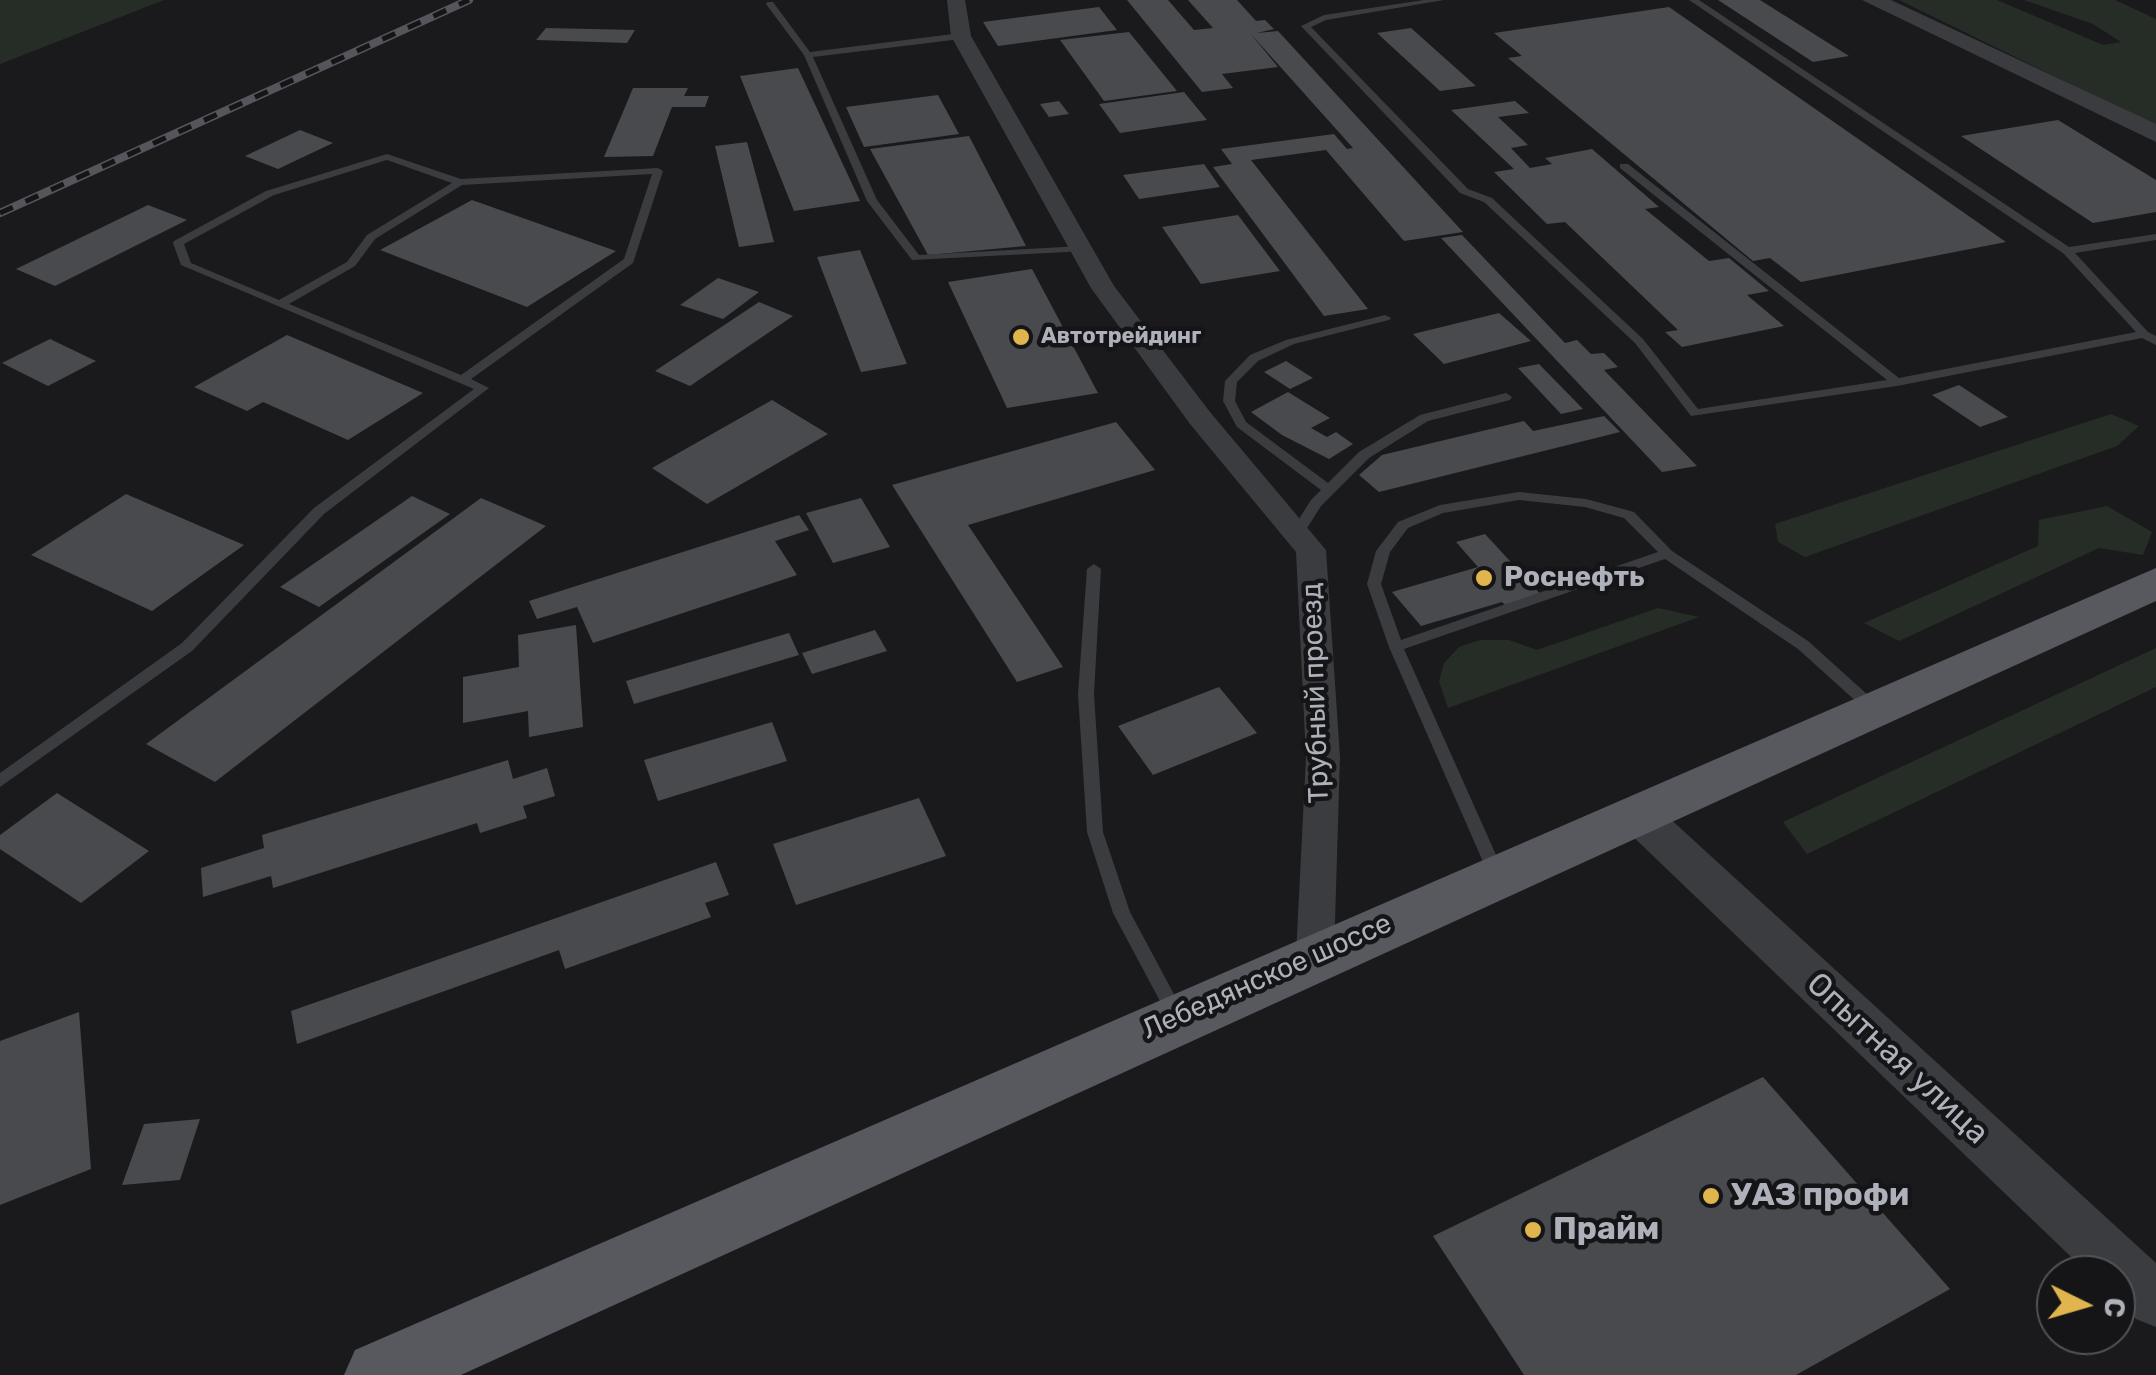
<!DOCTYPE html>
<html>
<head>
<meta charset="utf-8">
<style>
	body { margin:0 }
	#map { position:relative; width:2156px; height:1375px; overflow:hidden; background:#1a1a1c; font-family:Rubik,sans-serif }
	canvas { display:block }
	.north { position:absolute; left:2036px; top:1255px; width:100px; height:100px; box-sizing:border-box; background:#151517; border:2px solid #525358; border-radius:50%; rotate:95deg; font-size:28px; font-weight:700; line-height:40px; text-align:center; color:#aeb1ba }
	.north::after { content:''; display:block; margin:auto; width:35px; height:45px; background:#e0b54d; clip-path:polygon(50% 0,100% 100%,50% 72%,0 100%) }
</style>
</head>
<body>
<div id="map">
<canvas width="2156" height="1375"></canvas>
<div class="north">С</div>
</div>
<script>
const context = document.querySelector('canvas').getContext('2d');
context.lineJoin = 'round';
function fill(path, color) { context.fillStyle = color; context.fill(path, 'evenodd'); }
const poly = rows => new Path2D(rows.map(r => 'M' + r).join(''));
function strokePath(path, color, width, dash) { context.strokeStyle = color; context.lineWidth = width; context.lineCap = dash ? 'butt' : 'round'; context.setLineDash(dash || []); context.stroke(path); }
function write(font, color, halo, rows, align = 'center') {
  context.font = font + ' Rubik,sans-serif'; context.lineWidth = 9; context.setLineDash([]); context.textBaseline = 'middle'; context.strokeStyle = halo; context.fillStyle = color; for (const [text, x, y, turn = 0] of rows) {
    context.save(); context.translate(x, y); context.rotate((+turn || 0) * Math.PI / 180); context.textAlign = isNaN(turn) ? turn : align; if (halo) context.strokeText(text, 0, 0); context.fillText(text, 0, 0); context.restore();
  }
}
const green = poly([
	[0,0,164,0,0,64],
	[1899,0,1997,0,2103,45,2121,42,2093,24,2024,0,2115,0,2156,19,2156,126],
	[2111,414,2139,426,2117,446,1805,557,1778,542,1775,524],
	[2107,506,2152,532,2143,555,2099,548,1899,641,1864,623,2038,546,2039,520],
	[1658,608,1699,617,1448,708,1439,681,1444,663,1459,647,1480,640,1509,640,1537,650],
	[2156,648,2156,687,1807,854,1783,822]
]);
const building = poly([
	[1127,0,1168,0,1194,30,1213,28,1188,0,1237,0,1256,21,1265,20,1274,29,1257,33,1278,31,1463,232,1404,241,1326,150,1251,160,1368,309,1324,316,1213,167,1232,164,1221,149,1334,134,1347,149,1353,148,1250,33,1278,67,1222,74,1233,88,1202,92],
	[1718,0,1760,0,1849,56,1813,62],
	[1099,7,1117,30,998,46,983,22],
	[1669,7,2006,242,1801,282,1770,258,1753,261,1508,58,1522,56,1494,33],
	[546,28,635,30,627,43,536,40],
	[1411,28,1476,86,1440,91,1377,33],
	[1129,32,1177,91,1104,101,1060,40],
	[798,68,860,201,794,211,740,76],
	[633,88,688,88,684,96,709,96,705,107,672,107,653,156,604,157],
	[1184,92,1207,120,1120,133,1099,104],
	[938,95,959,134,864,147,846,107],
	[1059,101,1069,114,1049,117,1040,104],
	[1515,101,1529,113,1498,117,1528,145,1511,148,1530,168,1552,164,1545,158,1592,149,1659,207,1645,209,1709,261,1729,258,1769,291,1747,295,1784,326,1682,347,1665,332,1678,330,1565,222,1547,224,1494,172,1514,169,1451,110],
	[2058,120,2156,180,2156,212,2093,223,1961,136],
	[300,130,333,143,278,169,245,156],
	[969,136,1026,246,928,255,870,149],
	[747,142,774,242,739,247,715,146],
	[1204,164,1220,187,1139,199,1123,175],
	[472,200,616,251,527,307,380,250],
	[148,205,187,220,55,286,16,269],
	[1238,215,1280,271,1201,284,1162,227],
	[1462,235,1565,343,1577,340,1591,354,1604,353,1618,367,1604,370,1697,466,1662,472,1441,238],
	[860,250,907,364,861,372,817,257],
	[1032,269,1098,393,1007,408,948,282],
	[718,278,759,292,723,319,680,305],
	[759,302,793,316,690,386,655,371],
	[1499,313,1531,341,1444,364,1413,334],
	[287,335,423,393,348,440,263,402,247,411,194,387],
	[50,339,96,361,48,386,2,363],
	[1286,361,1313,378,1290,389,1264,372],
	[1539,364,1583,409,1561,414,1518,368],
	[1959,385,2008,417,1980,427,1932,395],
	[1288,392,1330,418,1311,428,1327,437,1336,432,1353,444,1329,459,1282,435,1251,412],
	[772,400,828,434,707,504,652,468],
	[1604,416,1620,432,1379,492,1359,475,1382,455,1524,421,1533,431],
	[1116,422,1155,470,968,525,1063,667,1017,682,892,485],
	[126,494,244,545,152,611,31,555],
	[412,496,450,514,319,607,280,587],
	[481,498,546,526,215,782,146,744],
	[861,498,890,547,833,563,806,513],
	[799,515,809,530,775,541,797,575,593,643,577,607,537,619,529,601],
	[1485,534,1544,598,1509,609,1502,602,1421,626,1392,592,1478,567,1456,542],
	[576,625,583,727,529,737,528,711,463,723,463,677,519,667,518,635],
	[875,630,887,651,812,674,802,653],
	[789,633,799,655,634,704,626,681],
	[1219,687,1257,733,1153,775,1118,726],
	[772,722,787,761,658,801,644,760],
	[508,760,513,779,547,768,555,796,523,806,527,818,480,833,477,823,273,888,271,876,203,897,201,868,264,848,262,835],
	[57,793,149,851,81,903,0,849,0,835],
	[919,798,946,856,796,905,773,844],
	[716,862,729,895,705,903,711,917,565,969,559,950,297,1044,291,1011],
	[79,1012,91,1169,0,1205,0,1041],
	[1763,1077,1950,1289,1796,1375,1524,1375,1433,1236],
	[200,1119,180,1180,122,1185,144,1124]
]);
const service = poly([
	[1424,0,1444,0,1326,20,1311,27,1468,189,1492,198,1643,339,1698,409,1887,380,1620,168,1620,164,1628,164,1899,378,2136,332,2063,253,1689,0,1699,0,2069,247,2156,234,2156,240,2075,253,2148,332,2156,336,2156,345,2142,338,1897,386,1691,416,1635,343,1484,202,1460,193,1301,26,1324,15,1424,0],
	[767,2,773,2,810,52,961,33,965,36,961,39,813,57,877,200,919,255,1082,246,1087,249,1086,251,912,260,867,201,804,55,766,4,767,2],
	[387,154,461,179,658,168,663,171,633,263,471,379,489,388,324,514,192,651,0,787,0,773,182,643,314,508,474,389,181,265,173,243,174,241,266,191,387,154],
	[387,160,452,183,367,235,347,262,279,300,191,263,184,244,274,195,387,160],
	[652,174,624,259,461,375,289,304,355,266,375,239,462,185,652,174],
	[1385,315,1391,318,1389,320,1294,344,1258,361,1237,382,1235,401,1246,422,1328,483,1359,452,1420,415,1506,393,1512,397,1510,400,1428,421,1369,458,1321,506,1302,536,1292,536,1290,533,1311,500,1321,490,1237,427,1223,401,1225,381,1250,355,1286,340,1385,315],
	[1519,492,1586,499,1634,512,1672,551,1808,641,1879,705,1882,709,1879,713,1869,713,1798,649,1665,559,1404,649,1505,875,1503,880,1497,882,1491,880,1389,647,1367,584,1376,551,1398,522,1440,505,1519,492],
	[1519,500,1585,507,1624,518,1658,552,1401,640,1381,584,1390,552,1408,528,1443,513,1519,500],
	[1094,564,1101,569,1094,694,1103,832,1130,912,1184,1013,1181,1018,1175,1021,1169,1018,1113,913,1087,832,1078,694,1087,569,1094,564]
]);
const minor = poly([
	[947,0,965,0,971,36,1114,286,1210,412,1326,550,1340,757,1334,955,1328,966,1315,971,1302,966,1296,955,1306,757,1296,552,1190,424,1091,288,951,36,947,0]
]);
const tertiary = poly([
	[1862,0,1891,0,2156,124,2156,142,1862,0],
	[1639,799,1654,804,2156,1263,2156,1327,2136,1319,2116,1300,2116,1275,2090,1275,1624,828,1617,816,1624,804,1639,799]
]);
const primary = poly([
	[2156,568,2156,601,461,1375,344,1375,355,1350,2156,568]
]);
const rail = poly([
	[0,213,469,0]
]);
const markers = [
	[1021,337,10,"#e0b54d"],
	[1484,578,10,"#e0b54d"],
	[1711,1196,10,"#e0b54d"],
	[1533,1230,10,"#e0b54d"]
];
const farPoinames = [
	["Автотрейдинг",1041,337]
];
const poiNames = [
	["Роснефть",1504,578]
];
const streetNames = [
	["Трубный проезд",1316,693,-92],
	["Лебедянское шоссе",1267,977,-24]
];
const nearStreetnames = [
	["Опытная улица",1897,1059,43]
];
const nearPoinames = [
	["УАЗ профи",1731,1196],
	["Прайм",1553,1230]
];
fill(green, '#262d27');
fill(building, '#494a4e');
fill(service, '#3b3c40');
fill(minor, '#3b3c40');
fill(tertiary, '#3b3c40');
fill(primary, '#57595f');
strokePath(rail, '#54565b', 8);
strokePath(rail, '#151517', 5, [14]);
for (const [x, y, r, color] of markers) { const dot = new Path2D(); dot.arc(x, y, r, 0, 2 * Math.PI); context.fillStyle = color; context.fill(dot); strokePath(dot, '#151517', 4); }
write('bold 22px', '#aeb1ba', '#151517', farPoinames, 'left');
write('bold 28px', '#aeb1ba', '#151517', poiNames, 'left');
write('28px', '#aeb1ba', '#151517', streetNames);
write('32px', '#aeb1ba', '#151517', nearStreetnames);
write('bold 32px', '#aeb1ba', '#151517', nearPoinames, 'left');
</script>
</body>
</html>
